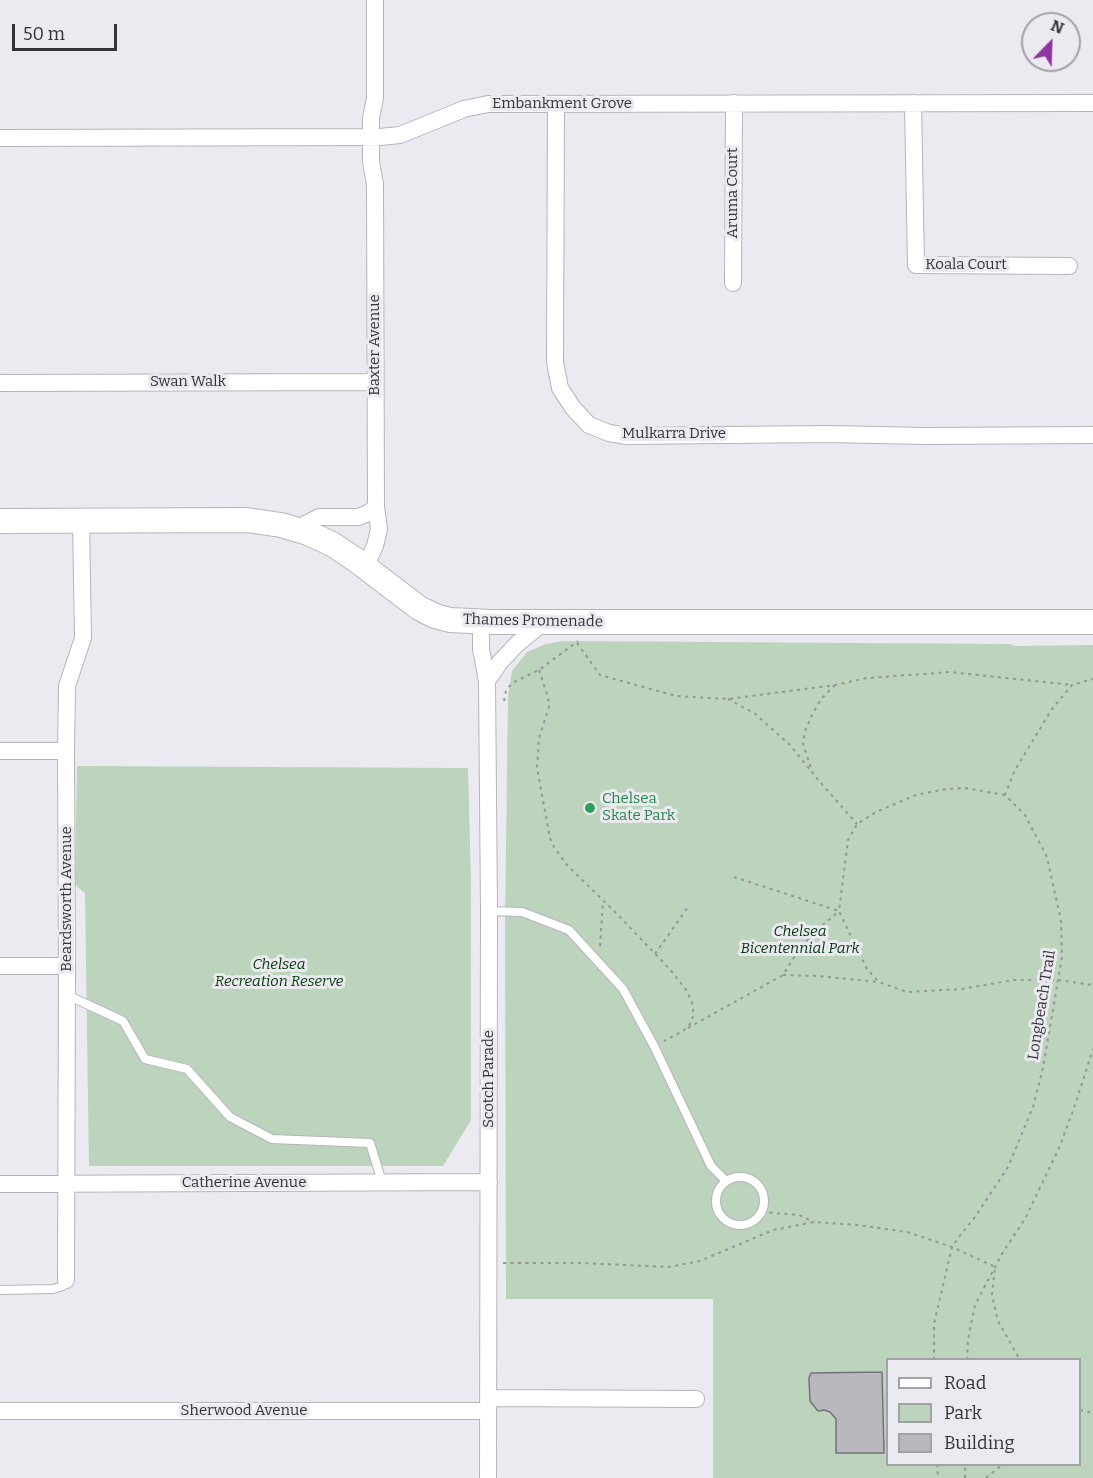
<!DOCTYPE html>
<html>
<head>
<meta charset="utf-8">
<style>
	body { margin:0 }
	#map { position:relative; width:1093px; height:1478px; overflow:hidden; background:#eceaf1; font-family:Bitter,serif }
	canvas { display:block }
	.legend { position:absolute; left:886px; top:1358px; width:195px; height:108px; box-sizing:border-box; background:#eceaf1; border:2px solid #a2a1a6; margin:0; padding:8px 10px; list-style:none; font-size:18px; color:#343336 }
	.legend li { display:flex; align-items:center; gap:12px; height:30px }
	.legend b { width:30px; border:2px solid #a2a1a6 }
	.north { position:absolute; left:1021px; top:12px; width:60px; height:60px; box-sizing:border-box; background:#eceaf1; border:2px solid #a2a1a6; border-radius:50%; rotate:23deg; font-size:16px; font-weight:700; line-height:24px; text-align:center; color:#343336 }
	.north::after { content:''; display:block; margin:auto; width:21px; height:27px; background:#9135a0; clip-path:polygon(50% 0,100% 100%,50% 72%,0 100%) }
	.scale { position:absolute; left:12px; top:24px; width:105px; height:27px; box-sizing:border-box; border:3px solid #343336; border-top:0; padding-left:8px; font-size:18px; line-height:21px; white-space:nowrap; color:#343336; -webkit-text-stroke:4px #eceaf1; paint-order:stroke }
</style>
</head>
<body>
<div id="map">
<canvas width="1093" height="1478"></canvas>
<ul class="legend">
<li><b style="height:8px;background:#fff"></b>Road</li>
<li><b style="height:16px;background:#bcd3bc"></b>Park</li>
<li><b style="height:16px;background:#b9b8be"></b>Building</li>
</ul>
<div class="north">N</div>
<div class="scale">50 m</div>
</div>
<script>
const context = document.querySelector('canvas').getContext('2d');
context.lineJoin = 'round';
function fill(path, color) { context.fillStyle = color; context.fill(path, 'evenodd'); }
const poly = rows => new Path2D(rows.map(r => 'M' + r).join(''));
function strokePath(path, color, width, dash) { context.strokeStyle = color; context.lineWidth = width; context.lineCap = dash ? 'butt' : 'round'; context.setLineDash(dash || []); context.stroke(path); }
function write(font, color, halo, rows, align = 'center') {
  context.font = font + ' Bitter,serif'; context.lineWidth = 6; context.setLineDash([]); context.textBaseline = 'middle'; context.strokeStyle = halo; context.fillStyle = color; for (const [text, x, y, turn = 0] of rows) {
    context.save(); context.translate(x, y); context.rotate((+turn || 0) * Math.PI / 180); context.textAlign = isNaN(turn) ? turn : align; if (halo) context.strokeText(text, 0, 0); context.fillText(text, 0, 0); context.restore();
  }
}
const green = poly([
	[562,641,1009,644,1015,646,1093,645,1093,1478,713,1478,713,1299,506,1299,505,924,508,696,512,671,527,652,546,644],
	[888,1360,1080,1360,1080,1464,888,1464],
	[77,766,468,768,471,882,471,1120,443,1166,89,1166,85,893,75,885]
]);
const building = poly([
	[882,1372,884,1453,836,1453,836,1419,830,1412,824,1410,818,1411,810,1401,809,1378,811,1373,882,1372]
]);
const path = poly([
	[577,643,600,675,676,696,728,699,835,685,867,678,950,672,1072,685],
	[539,670,548,697,549,707,539,738,537,768,550,838,554,847,566,864,616,913,663,962,673,973,687,991,693,1005,693,1016,691,1023,683,1031,664,1041],
	[835,685,821,699,812,715,805,731,803,744,813,774,857,824],
	[728,699,754,713,790,745,811,771],
	[504,701,506,691,512,683,539,670,578,641],
	[1005,795,965,788,946,789,916,795,876,812,857,824,848,840,839,911,856,947,867,969,879,982,907,992,961,989,1014,980,1058,980,1093,985],
	[734,877,839,911],
	[600,946,603,901],
	[655,954,688,907],
	[783,975,819,976,879,982],
	[688,1028,783,975,798,951,814,933,839,911],
	[762,1212,799,1215,814,1222],
	[503,1263,581,1263,669,1267,700,1261,773,1230,814,1222,857,1225,907,1232,952,1247,995,1267,992,1295,998,1321,1020,1360],
	[934,1360,934,1324,952,1247,959,1237,975,1217,1008,1167,1033,1107,1043,1068,1062,957,1061,921,1047,857,1025,815,1005,795,1015,770,1052,709,1072,685,1093,679],
	[967,1360,968,1339,975,1305,1003,1252,1025,1219,1060,1146,1075,1105,1093,1049],
	[1080,1410,1093,1413],
	[937,1464,938,1478],
	[965,1478,965,1464],
	[986,1478,1003,1464]
]);
const lane = poly([
	[489,911,522,912,569,930,623,989,654,1046,711,1166,726,1181],
	[67,995,123,1021,145,1059,187,1069,230,1117,272,1139,370,1143,382,1182],
	'716 1201a24 24 0 1 1 48 0a24 24 0 1 1-48 0Z',
	[0,1290,53,1289,63,1286,66,1280]
]);
const street = poly([
	[913,103,916,265,1069,266],
	[556,104,555,362,560,388,573,408,589,425,609,433,627,436,828,434,925,436,1093,435],
	[0,138,380,137,400,135,464,109,488,104,1093,103],
	[733,283,734,103],
	[0,383,375,382],
	[296,529,319,517,359,517,370,512,376,507],
	[365,567,375,546,379,529,376,507,375,184,371,162,371,118,375,98,375,0],
	[481,622,481,649,487,681,489,911,488,1478],
	[487,681,500,662,517,644,544,622],
	[0,751,66,751],
	[0,966,67,966],
	[0,1184,489,1182],
	[66,1280,67,966,66,751,67,686,83,638,81,521],
	[488,1398,696,1399],
	[0,1411,488,1411]
]);
const secondary = poly([
	[0,521,247,520,281,525,308,533,332,544,356,560,419,608,435,616,450,620,492,622,1093,622]
]);
const markers = [
	[590,808,6,"#2e9e5b"]
];
const streetNames = [
	["Embankment Grove",562,104],
	["Aruma Court",733,193,-90],
	["Koala Court",966,265],
	["Baxter Avenue",375,345,-90],
	["Swan Walk",188,382],
	["Mulkarra Drive",674,434],
	["Thames Promenade",533,621,1],
	["Beardsworth Avenue",67,899,-90],
	["Longbeach Trail",1042,1005,-81],
	["Scotch Parade",489,1079,-90],
	["Catherine Avenue",244,1183],
	["Sherwood Avenue",244,1411]
];
const leisureNames = [
	["Chelsea",602,799],
	["Skate Park",602,816]
];
const parkNames = [
	["Chelsea",800,932],
	["Bicentennial Park",800,949],
	["Chelsea",279,965],
	["Recreation Reserve",279,982]
];
fill(green, '#bcd3bc');
fill(building, '#b9b8be');
strokePath(building, '#757379', 1.5);
strokePath(lane, '#b6b4bb', 10);
strokePath(street, '#b6b4bb', 18);
strokePath(secondary, '#b6b4bb', 26);
strokePath(path, '#969499', 2, [3, 4.5]);
strokePath(lane, '#fff', 8);
strokePath(street, '#fff', 16);
strokePath(secondary, '#fff', 24);
for (const [x, y, r, color] of markers) { const dot = new Path2D(); dot.arc(x, y, r, 0, 2 * Math.PI); context.fillStyle = color; context.fill(dot); strokePath(dot, '#eceaf1', 2); }
write('15px', '#343336', '#eceaf1', streetNames);
write('15px', '#27864d', '#eceaf1', leisureNames, 'left');
write('italic 15px', '#013909', '#eceaf1', parkNames);
</script>
</body>
</html>
